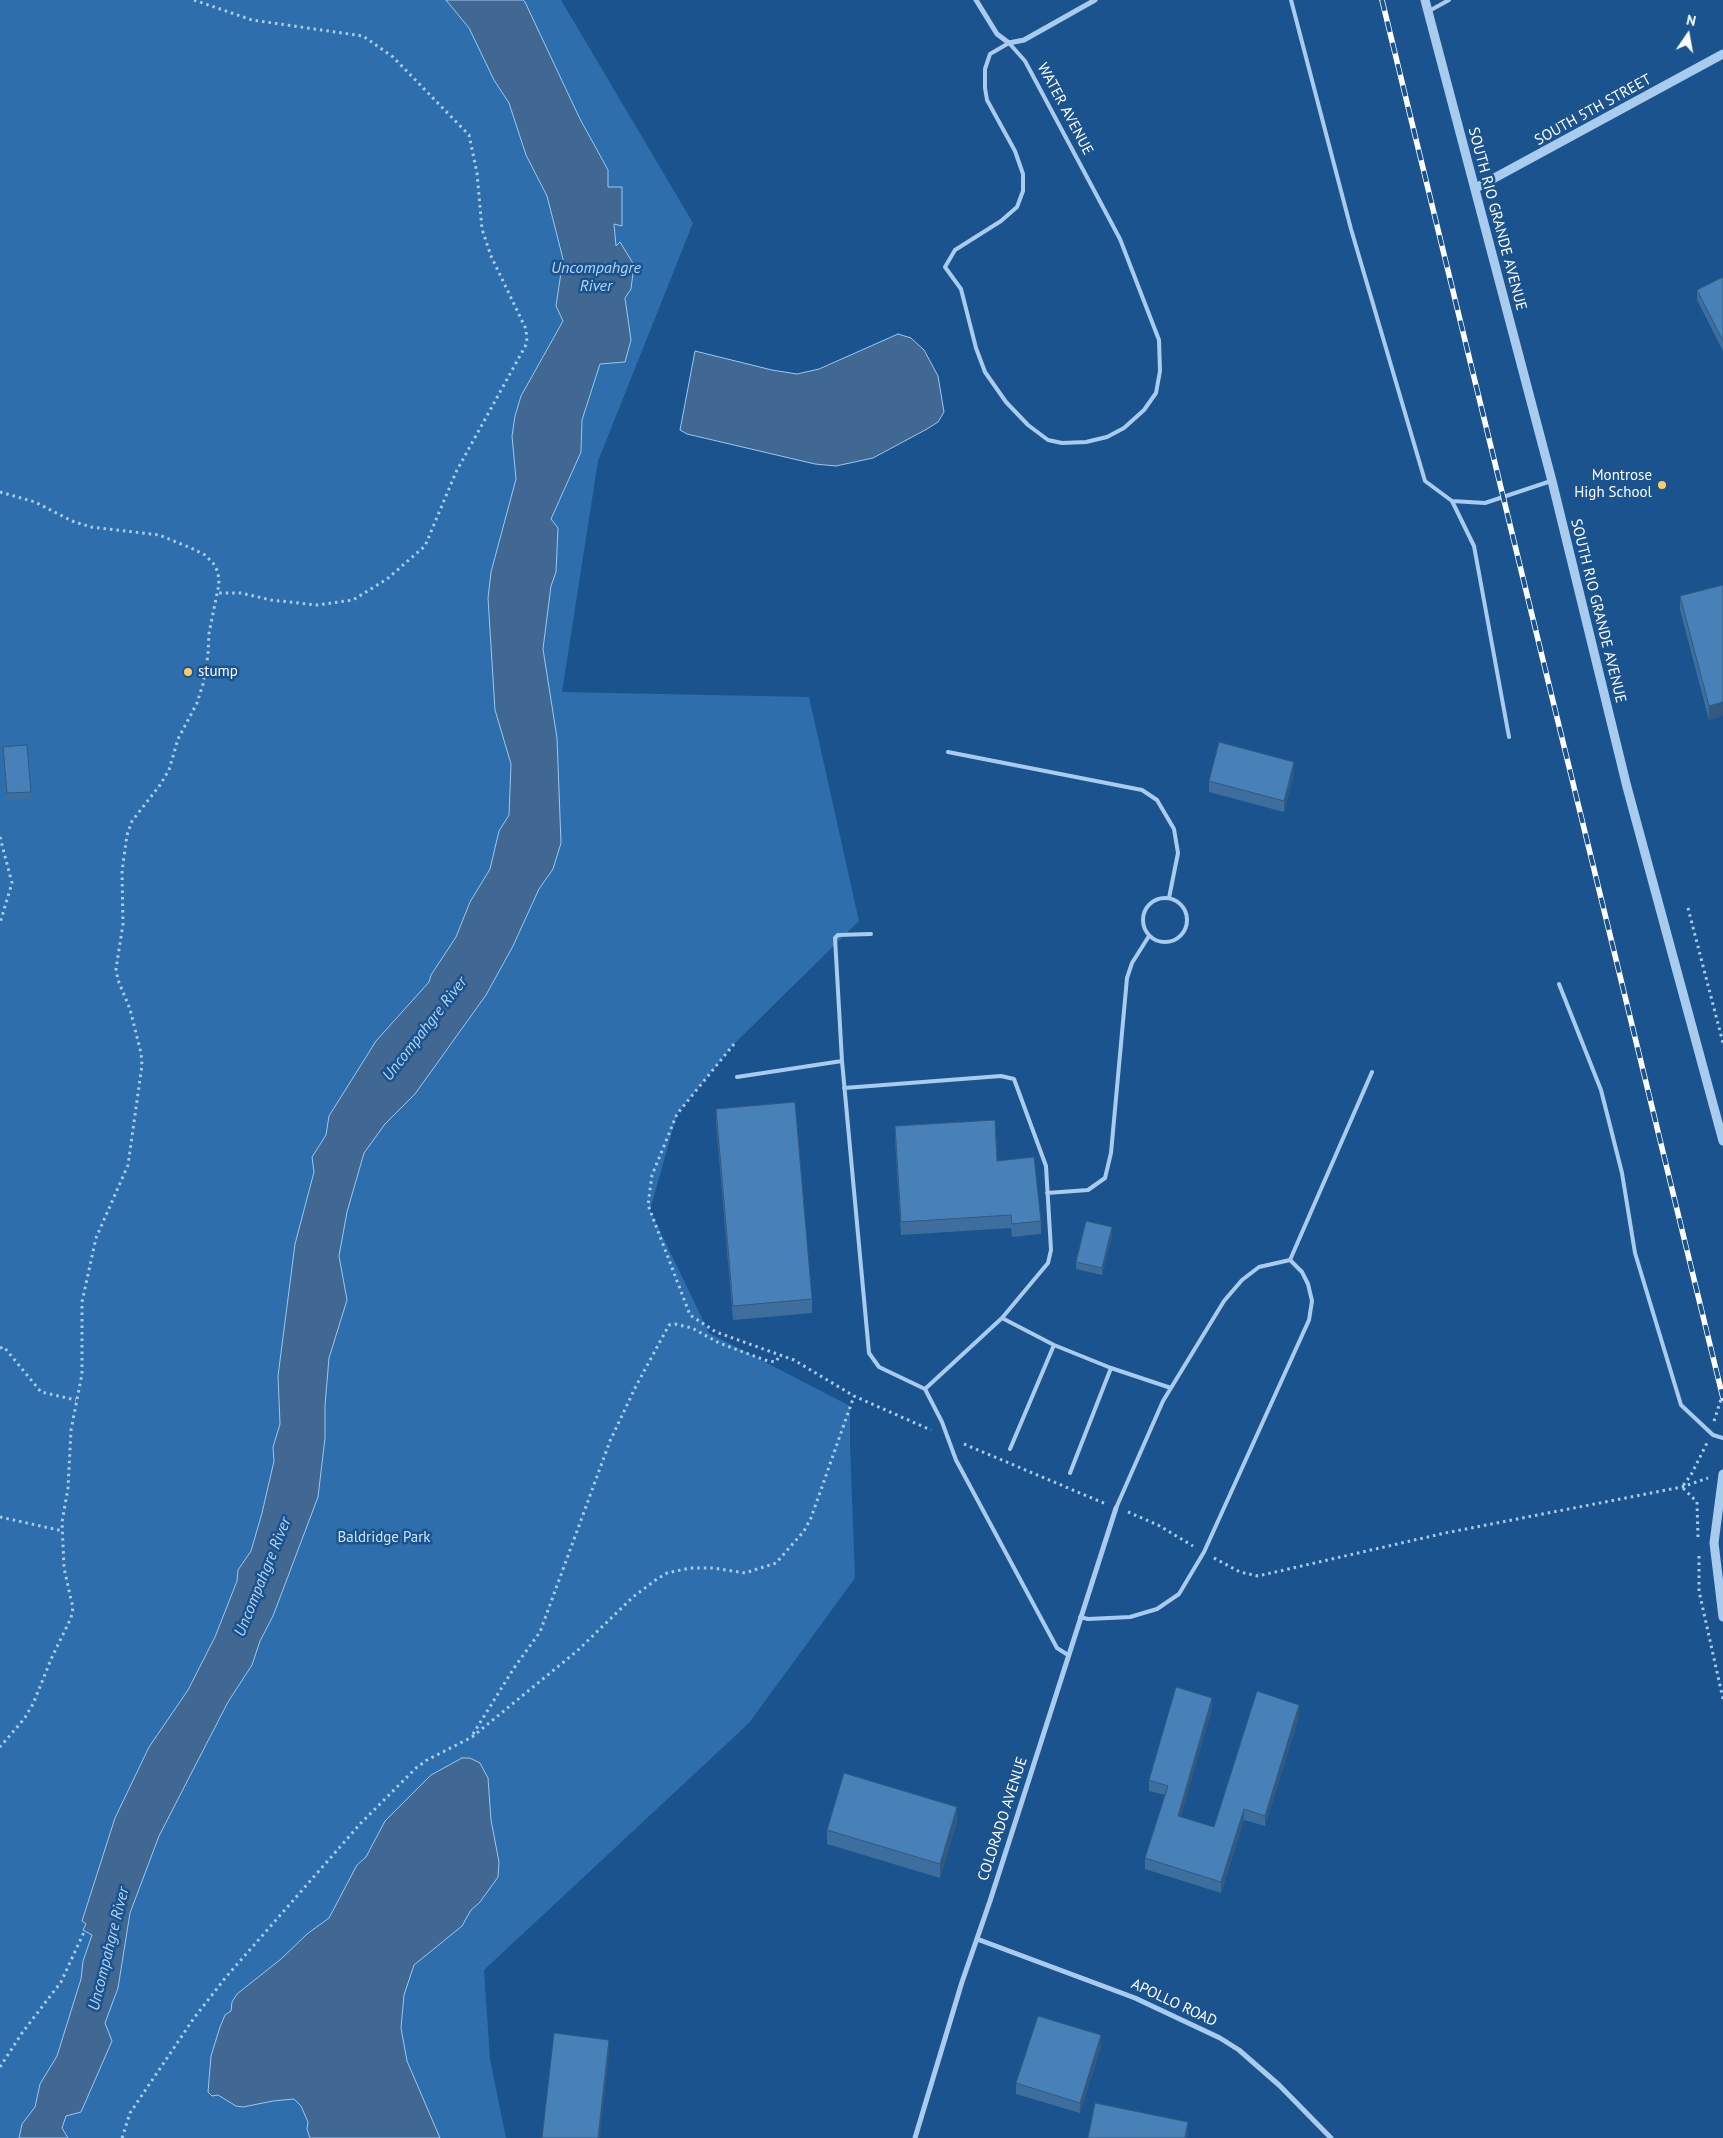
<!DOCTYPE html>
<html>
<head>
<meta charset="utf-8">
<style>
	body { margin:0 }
	#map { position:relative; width:1723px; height:2138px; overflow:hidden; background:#1b538f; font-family:"PT Sans",sans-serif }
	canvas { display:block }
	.north { position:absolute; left:1663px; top:10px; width:50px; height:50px; -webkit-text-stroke:4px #1b538f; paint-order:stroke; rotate:12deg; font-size:14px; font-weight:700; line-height:20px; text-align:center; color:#fff }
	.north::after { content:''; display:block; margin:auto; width:18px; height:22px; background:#fff; clip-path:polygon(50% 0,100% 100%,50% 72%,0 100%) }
</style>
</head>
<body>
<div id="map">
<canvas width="1723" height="2138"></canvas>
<div class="north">N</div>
</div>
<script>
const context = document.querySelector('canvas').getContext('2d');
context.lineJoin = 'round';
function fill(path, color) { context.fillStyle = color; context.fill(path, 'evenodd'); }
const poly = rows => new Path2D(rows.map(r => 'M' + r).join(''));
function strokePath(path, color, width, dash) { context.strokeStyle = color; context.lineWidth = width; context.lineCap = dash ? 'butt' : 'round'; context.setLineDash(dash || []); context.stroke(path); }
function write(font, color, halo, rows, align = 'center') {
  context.font = font + ' "PT Sans",sans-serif'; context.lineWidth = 5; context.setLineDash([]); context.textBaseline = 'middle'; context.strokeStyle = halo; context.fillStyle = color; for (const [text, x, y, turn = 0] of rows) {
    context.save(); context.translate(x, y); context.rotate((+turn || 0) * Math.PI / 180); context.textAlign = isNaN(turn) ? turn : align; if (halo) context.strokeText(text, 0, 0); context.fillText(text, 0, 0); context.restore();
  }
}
const green = poly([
	[0,0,561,0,693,223,598,461,562,692,809,697,859,921,734,1044,677,1114,650,1210,709,1333,850,1406,850,1446,855,1578,749,1723,484,1970,490,2059,506,2138,0,2138]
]);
const water = poly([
	[446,0,523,0,525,2,580,119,608,170,608,187,622,187,622,226,614,224,616,246,620,242,634,265,631,289,625,298,631,340,625,362,600,364,582,420,581,452,551,519,558,528,556,572,551,586,543,649,557,738,561,843,553,869,539,889,513,946,486,995,415,1094,385,1124,364,1153,347,1212,339,1256,347,1300,329,1358,325,1405,325,1438,318,1497,273,1616,260,1641,252,1665,228,1702,159,1836,130,1913,118,1988,105,2023,112,2041,81,2112,66,2116,62,2128,68,2138,19,2138,22,2124,35,2107,40,2084,57,2056,81,1979,83,1961,92,1935,83,1930,86,1924,82,1921,115,1818,149,1747,188,1690,215,1637,237,1581,238,1570,251,1551,262,1513,274,1461,273,1447,280,1424,278,1376,295,1244,314,1172,312,1157,326,1135,329,1116,376,1041,429,982,431,975,456,937,470,902,490,869,499,831,509,815,511,764,495,710,488,598,491,572,516,479,512,436,515,416,521,396,563,321,556,306,563,259,547,196,526,155,509,103,494,80,469,28,446,0],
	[898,334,911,338,924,350,938,376,944,412,938,422,927,429,873,458,836,466,815,464,687,434,680,430,695,351,772,370,797,374,819,369,898,334],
	[462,1758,470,1758,480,1763,488,1778,491,1820,499,1862,498,1877,480,1902,471,1910,462,1926,414,1965,404,1995,401,2028,407,2061,440,2138,310,2138,307,2129,308,2122,301,2106,294,2099,273,2101,243,2107,236,2106,218,2095,212,2096,208,2092,211,2056,220,2027,225,2015,231,2011,232,2002,237,1994,281,1959,307,1934,329,1918,357,1865,366,1857,385,1821,431,1775,462,1758]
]);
const path = poly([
	[194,0,252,20,363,36,393,57,469,135,477,173,482,229,491,256,526,329,527,343,456,472,425,546,387,579,353,600,317,605,271,600,241,593,218,593],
	[0,492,35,502,72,521,91,527,159,535,191,548,205,555,213,563,218,572,219,584,209,633,208,655,203,684,197,703,178,739,169,770,160,785,132,821,127,835,122,871,123,924,116,969,118,980,130,1009,141,1053,142,1065,128,1165,96,1238,82,1302,82,1374,71,1430,68,1488,62,1522,64,1568,73,1608,71,1618,52,1657,33,1704,24,1719,0,1747],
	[0,837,12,883,0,923],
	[1688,908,1723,1043],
	[734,1044,677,1114,652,1175,648,1205,690,1315,716,1332,794,1360,854,1396,931,1430],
	[0,1348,4,1347,41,1392,76,1400],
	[1714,1421,1723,1393],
	[964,1444,1106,1504],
	[1128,1512,1158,1525,1193,1546],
	[0,1517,63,1531],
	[1698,1537,1697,1502,1682,1487,1691,1475,1707,1443],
	[1699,1556,1699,1591,1723,1699],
	[1214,1558,1240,1572,1258,1576,1445,1533,1682,1487,1708,1478],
	[473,1734,514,1668,540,1632,610,1441,636,1386,669,1325,675,1324,692,1328,719,1343,765,1360,775,1362,781,1355],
	[0,2067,22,2033,61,1982,84,1932],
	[122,2138,130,2113,194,2018,226,1977,361,1823,416,1768,427,1760,472,1737,577,1651,633,1597,657,1579,667,1573,690,1568,713,1568,745,1573,776,1563,804,1531,811,1518,854,1396]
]);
const service = poly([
	[1291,0,1351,229,1425,481,1452,501,1485,503,1551,481],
	[1429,11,1449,0],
	[1009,43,1025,61,1120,239,1159,340,1160,371,1156,393,1144,410,1124,428,1107,437,1086,442,1062,443,1048,440,1028,425,1006,402,985,372,976,348,961,289,945,267,955,250,1001,221,1017,207,1023,191,1023,174,1015,151,987,100,985,88,985,69,990,54,1009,43],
	[1452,501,1474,546,1509,737],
	[948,752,1142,790,1157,800,1174,829,1178,853,1169,898],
	'1143 920a22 22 0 1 1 44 0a22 22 0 1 1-44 0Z',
	[1559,984,1601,1090,1622,1173,1635,1253,1681,1405,1713,1435,1723,1438],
	[842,1061,835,938,838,935,871,934],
	[737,1077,842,1061,869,1353,879,1367,925,1389,942,1422,956,1460,1057,1648,1068,1655],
	[844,1088,1001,1076,1014,1079,1046,1166,1051,1250,1048,1263,1002,1318,925,1389],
	[1047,1193,1088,1190,1105,1178,1111,1153,1127,978,1132,963,1149,936],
	[1002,1318,1054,1345,1111,1368,1070,1473],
	[1111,1368,1171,1388],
	[1010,1449,1054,1345],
	[1116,1508,1163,1401,1224,1301,1242,1280,1259,1267,1290,1260],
	[1080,1617,1088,1619,1130,1617,1157,1609,1179,1594,1204,1552,1309,1320,1312,1301,1308,1284,1302,1272,1290,1260,1372,1072]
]);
const minor = poly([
	[976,0,997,34,1009,43,1024,40,1095,0],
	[977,1939,1135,1998,1220,2038,1239,2050,1279,2085,1331,2138],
	[915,2138,962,1982,990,1901,1116,1508]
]);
const tertiary = poly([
	[1425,0,1552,481,1627,787,1723,1141],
	[1476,188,1723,54],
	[1723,1474,1714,1543,1723,1617]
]);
const rail = poly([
	[1382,0,1723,1398]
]);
const wall = poly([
	[1723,277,1723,351,1697,300,1697,290],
	[1723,585,1709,720,1680,610,1680,596],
	[3,747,31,792,31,799,7,800],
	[1294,772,1284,812,1209,792,1209,781],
	[716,1109,812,1299,812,1313,733,1320,716,1123],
	[895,1126,997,1161,1041,1221,1041,1234,1012,1237,1011,1228,901,1235,895,1139],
	[1112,1235,1102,1275,1076,1269,1076,1262],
	[1212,1709,1180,1817,1214,1827,1299,1716,1265,1826,1244,1820,1221,1893,1145,1869,1145,1858,1165,1795,1149,1791,1149,1780],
	[957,1821,940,1878,827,1844,827,1830],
	[1101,2046,1080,2113,1016,2094,1016,2083]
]);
const shadedWall = poly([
	[1723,702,1723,716,1709,720,1709,706],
	[1294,762,1294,772,1284,812,1284,801],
	[1112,1227,1112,1235,1102,1275,1102,1268],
	[1212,1698,1212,1709,1178,1827,1178,1816],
	[1299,1705,1299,1716,1265,1826,1265,1816],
	[957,1807,957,1821,940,1878,940,1864],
	[1244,1809,1244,1820,1221,1893,1221,1882],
	[1101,2035,1101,2046,1080,2113,1080,2103],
	[609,2040,609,2054,600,2138,598,2138],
	[1188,2122,1188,2133,1187,2138,1185,2138]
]);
const building = poly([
	[1723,277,1723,341,1697,290,1723,277],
	[1723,585,1723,702,1709,706,1680,596,1723,585],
	[1219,742,1294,762,1284,801,1209,781,1219,742],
	[27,745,31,792,7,793,3,747,27,745],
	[795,1102,812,1299,733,1306,716,1109,795,1102],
	[995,1120,997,1161,1034,1157,1041,1221,1012,1224,1011,1215,901,1222,895,1126,995,1120],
	[1086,1221,1112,1227,1102,1268,1076,1262,1086,1221],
	[1176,1687,1212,1698,1178,1816,1214,1827,1257,1691,1299,1705,1265,1816,1244,1809,1221,1882,1145,1858,1168,1786,1149,1780,1176,1687],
	[844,1773,957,1807,940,1864,827,1830,844,1773],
	[1038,2016,1101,2035,1080,2103,1016,2083,1038,2016],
	[554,2033,609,2040,598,2138,542,2138,554,2033],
	[1095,2103,1188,2122,1185,2138,1088,2138,1095,2103]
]);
const markers = [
	[1662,485,5,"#ffcb66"],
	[188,672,5,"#ffcb66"]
];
const streetNames = [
	["WATER AVENUE",1065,109,62],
	["SOUTH 5TH STREET",1593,110,-29],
	["SOUTH RIO GRANDE AVENUE",1497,219,75],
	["SOUTH RIO GRANDE AVENUE",1598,611,76],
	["COLORADO AVENUE",1003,1819,-72],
	["APOLLO ROAD",1174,2003,25]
];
const poiNames = [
	["Montrose",1652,476],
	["High School",1652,493],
	["stump",198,672,"left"]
];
const parkNames = [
	["Baldridge Park",384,1538]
];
const waterNames = [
	["Uncompahgre",596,268],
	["River",596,286],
	["Uncompahgre River",425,1029,-52],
	["Uncompahgre River",263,1577,-68],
	["Uncompahgre River",109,1949,-76]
];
fill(green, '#2e6ead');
fill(water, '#406893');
strokePath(water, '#9cc7f0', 1);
strokePath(path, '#a9ccee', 3, [2.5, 4]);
strokePath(service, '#a9ccee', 4);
strokePath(minor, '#a9ccee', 5);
strokePath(tertiary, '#a9ccee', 9);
strokePath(rail, '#fff', 5.5);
strokePath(rail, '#1b538f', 4, [11]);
fill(wall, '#3e6e9e');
fill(shadedWall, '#325a81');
fill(building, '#4880b8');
strokePath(building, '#325a81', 1);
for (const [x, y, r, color] of markers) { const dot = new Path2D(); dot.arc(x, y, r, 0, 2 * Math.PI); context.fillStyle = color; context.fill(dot); strokePath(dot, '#1b538f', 2); }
write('15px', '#fff', '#1b538f', streetNames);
write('15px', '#fff', '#1b538f', poiNames, 'right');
write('15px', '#cfe5fa', '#1b538f', parkNames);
write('italic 16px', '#b5d5f5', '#1b538f', waterNames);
</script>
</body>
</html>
